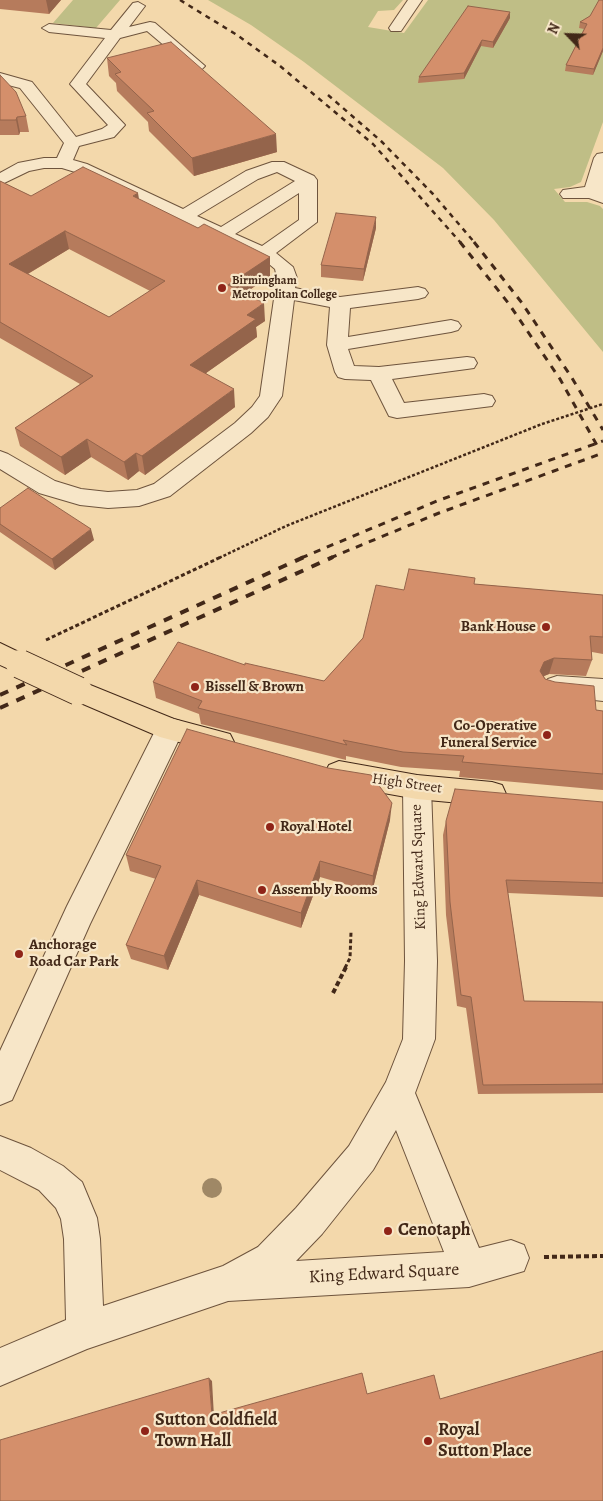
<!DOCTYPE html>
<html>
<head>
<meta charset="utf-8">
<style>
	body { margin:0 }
	#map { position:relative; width:603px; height:1501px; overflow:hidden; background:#f3d8ab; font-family:Alegreya,serif }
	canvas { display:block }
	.north { position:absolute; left:543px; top:10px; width:50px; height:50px; -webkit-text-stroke:4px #f7e6c8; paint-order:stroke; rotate:294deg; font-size:14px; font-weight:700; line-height:20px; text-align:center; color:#422818 }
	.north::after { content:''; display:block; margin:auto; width:18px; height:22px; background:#422818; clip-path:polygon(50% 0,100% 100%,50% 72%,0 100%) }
</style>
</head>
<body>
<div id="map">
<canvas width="603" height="1501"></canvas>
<div class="north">N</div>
</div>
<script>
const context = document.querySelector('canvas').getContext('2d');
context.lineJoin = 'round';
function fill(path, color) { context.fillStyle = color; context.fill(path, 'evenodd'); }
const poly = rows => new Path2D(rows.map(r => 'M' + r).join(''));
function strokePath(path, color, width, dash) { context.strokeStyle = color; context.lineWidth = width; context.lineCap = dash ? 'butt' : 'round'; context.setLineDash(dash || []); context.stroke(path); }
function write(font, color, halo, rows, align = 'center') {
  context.font = font + ' Alegreya,serif'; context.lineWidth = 4.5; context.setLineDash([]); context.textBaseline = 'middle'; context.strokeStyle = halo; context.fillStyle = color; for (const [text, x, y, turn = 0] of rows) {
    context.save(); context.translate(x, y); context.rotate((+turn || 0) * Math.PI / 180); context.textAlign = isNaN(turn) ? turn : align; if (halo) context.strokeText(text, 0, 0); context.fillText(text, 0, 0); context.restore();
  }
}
const green = poly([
	[73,0,120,0,96,28,53,23],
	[208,0,403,0,394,10,378,11,368,27,404,33,428,0,603,0,603,122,581,182,570,187,554,189,565,202,587,202,600,206,603,209,603,352,494,220,443,168,304,62,251,25]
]);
const pathFar2 = poly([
	[219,558,286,526,542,424]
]);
const pathFar1 = poly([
	[46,640,221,557],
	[345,968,350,958,351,932]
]);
const path = poly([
	[333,993,346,967],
	[544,1257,603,1256]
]);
const minor = poly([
	[408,0,422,0,401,31,391,31,389,28,408,0],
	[138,2,145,6,129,27,150,22,155,23,205,66,202,69,192,69,147,31,120,38,86,84,125,125,114,137,79,146,73,160,87,164,183,209,246,171,272,162,284,162,314,176,317,180,317,222,276,253,293,267,297,278,295,288,340,297,418,287,425,289,428,293,425,297,418,299,350,308,348,337,451,320,458,322,461,326,458,330,451,332,348,349,354,366,379,367,467,357,474,358,477,363,474,368,467,369,392,379,404,403,484,394,492,396,495,401,492,406,397,418,389,416,371,380,345,379,338,377,335,372,327,345,330,307,294,300,282,396,268,417,251,433,170,496,139,506,108,508,80,505,39,493,0,469,0,451,8,454,55,481,81,489,108,492,137,490,154,484,235,423,252,407,260,396,277,278,275,269,269,264,75,172,62,168,44,168,29,171,0,185,0,173,18,163,44,158,57,158,64,143,20,88,0,83,0,73,32,82,76,137,102,129,108,125,70,84,105,38,49,32,42,28,49,24,111,30,133,3,138,2],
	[277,172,295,181,221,227,197,216,258,179,277,172],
	[299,193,299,220,262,246,235,234,299,193],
	[603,153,603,203,589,198,563,198,560,194,563,190,585,187,594,158,597,154,603,153],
	[557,676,603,679,603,701,557,696,548,693,544,686,548,679,557,676],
	[170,718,180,721,184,729,90,924,12,1100,0,1105,0,1051,67,906,160,721,170,718],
	[417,775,427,779,431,787,437,961,435,1039,415,1093,479,1248,511,1240,524,1245,529,1258,524,1271,469,1287,228,1301,87,1349,0,1386,0,1348,66,1320,64,1239,61,1219,56,1208,39,1190,0,1170,0,1136,31,1148,63,1166,82,1182,97,1218,100,1239,103,1306,223,1266,258,1247,296,1208,349,1146,386,1082,403,1039,405,961,403,787,407,779,417,775],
	[396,1130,444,1252,296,1261,322,1234,373,1170,396,1130]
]);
const major = poly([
	[0,643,29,657,33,664,29,671,20,674,0,665,0,643],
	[78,680,174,719,230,734,234,742,230,750,220,753,160,737,69,698,65,691,69,684,78,680],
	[339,761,417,775,492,782,502,785,506,794,502,803,492,806,417,799,339,785,329,781,325,773,329,765,339,761]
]);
const railFar2 = poly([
	[180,0,237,35,280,66,373,144,461,243],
	[328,95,381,141,433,194,475,243]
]);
const railFar1 = poly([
	[460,242,509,304,560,379,599,449],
	[474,242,522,303,572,378,603,430],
	[301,558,437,501,603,441],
	[330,558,439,513,603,453]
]);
const rail = poly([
	[0,695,304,557],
	[0,708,333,557]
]);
const pathBridge = poly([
	[542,424,603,404]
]);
const majorBridge = poly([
	[20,664,78,691]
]);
const trees = [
	[212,1188]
];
const wall = poly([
	[0,0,61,0,49,14,0,9],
	[603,0,603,51,593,75,565,71,566,65,584,29,579,28,580,22,590,16],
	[510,18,493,48,481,46,464,79,418,83,419,77],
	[107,58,277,152,194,176,149,131,148,122,117,91,116,83,109,76],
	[0,75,26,116,29,132,20,132,19,135,0,135],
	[0,181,31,196,139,200,198,228,270,257,270,276,245,293,265,321,256,327,257,337,206,373,235,407,145,475,139,471,128,480,91,457,65,475,20,446,15,428,80,384,0,338],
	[69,249,150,291,109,317,28,274],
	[376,228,363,281,321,277,321,265],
	[0,508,94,540,55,570,0,532],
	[474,584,603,595,603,654,592,652,592,660,586,676,549,674,544,676,545,679,596,710,603,711,603,790,459,777,460,771,401,767,346,756,346,760,201,724,199,714,156,698,153,682,245,665,324,681,363,638,404,590],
	[603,802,603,897,508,893,524,1001,603,1002,603,1093,478,1094,466,1008,457,1006,446,915,443,835,446,821],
	[390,820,372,892,320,877,301,928,199,895,168,970,131,959,126,945,156,879,130,871,126,855]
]);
const shadedWall = poly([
	[46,0,61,0,49,14],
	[510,12,510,18,493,48,493,42],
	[482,40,481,46,464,79,464,73],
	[603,48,603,51,593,75,594,69],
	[17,117,20,132,19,135,16,120],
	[276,134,277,152,194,176,192,158],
	[138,193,141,211,133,196],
	[376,217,376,228,363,281,364,269],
	[65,231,69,249,14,282,9,264],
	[270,257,270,276,230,303,228,285],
	[264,303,265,321,256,327,257,337,192,383,190,365,247,315],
	[234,389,235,407,145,475,142,456],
	[87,439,91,457,65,475,61,457],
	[136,453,139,471,128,480,124,462],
	[91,529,94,540,55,570,52,559],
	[554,658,549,674,539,678,540,671,544,662],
	[392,803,390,820,372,892,373,876],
	[320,861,320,877,301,928,301,913],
	[197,880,199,895,168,970,164,956],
	[209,1378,212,1381,214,1417,212,1415]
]);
const building = poly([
	[599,0,603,0,603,48,594,69,566,65,587,24,580,22,590,16,599,0],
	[468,6,510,12,493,42,482,40,464,73,419,77,468,6],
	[171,42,276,134,192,158,147,113,154,111,115,74,121,72,107,58,171,42],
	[0,75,16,92,26,116,17,117,16,120,0,120,0,75],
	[83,167,138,193,133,196,198,228,204,224,270,257,228,285,264,303,247,315,256,319,190,365,234,389,142,456,136,453,124,462,87,439,61,457,15,428,93,376,0,322,0,181,31,196,83,167],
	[65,231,165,281,109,317,9,264,65,231],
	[336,213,376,217,364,269,321,265,336,213],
	[28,488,91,529,52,559,0,524,0,508,28,488],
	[409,569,475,578,474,584,603,595,603,637,590,636,592,660,554,658,544,662,540,671,545,679,555,682,594,686,596,710,603,711,603,774,462,762,464,756,403,752,343,740,347,745,198,708,202,701,153,682,178,642,245,665,245,663,324,681,363,638,376,585,404,590,409,569],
	[187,729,328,768,371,775,392,803,373,876,320,861,301,913,197,880,164,956,126,945,161,866,126,855,187,729],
	[455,789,603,802,603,883,506,880,524,1001,603,1002,603,1084,483,1085,471,997,461,995,450,902,446,821,455,789],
	[603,1351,603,1501,0,1501,0,1440,209,1378,212,1415,362,1373,367,1394,434,1375,440,1399,603,1351]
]);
const markers = [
	[222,288,5,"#8f2418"],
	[546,627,5,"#8f2418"],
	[195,687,5,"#8f2418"],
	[547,735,5,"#8f2418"],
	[270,827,5,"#8f2418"],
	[262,890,5,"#8f2418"],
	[19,954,5,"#8f2418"],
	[388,1231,5,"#8f2418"],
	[145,1431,5,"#8f2418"],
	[428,1441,5,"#8f2418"]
];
const farPoinames = [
	["Birmingham",232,281],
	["Metropolitan College",232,295]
];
const poiNames = [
	["Bank House",536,627,"right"],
	["Bissell & Brown",205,687],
	["Co-Operative",537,726,"right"],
	["Funeral Service",537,743,"right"],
	["Royal Hotel",280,827],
	["Assembly Rooms",272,890],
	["Anchorage",29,945],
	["Road Car Park",29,962]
];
const streetNames = [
	["High Street",407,784,8],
	["King Edward Square",419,867,-92]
];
const nearPoinames = [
	["Cenotaph",398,1231],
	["Sutton Coldfield",155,1421],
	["Town Hall",155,1442],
	["Royal",438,1431],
	["Sutton Place",438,1452]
];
const nearStreetnames = [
	["King Edward Square",384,1274,-3]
];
fill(green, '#bfbe86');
strokePath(minor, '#6e543d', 2);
strokePath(major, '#422818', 2);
strokePath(pathFar2, '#422818', 2.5, [3, 2]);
strokePath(pathFar1, '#422818', 3, [4, 2.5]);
strokePath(path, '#422818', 4, [5, 3]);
fill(minor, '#f7e6c8');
fill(major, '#f3d8ab');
strokePath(railFar2, '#422818', 2.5, [5, 5]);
strokePath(railFar1, '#422818', 3, [7, 7]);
strokePath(rail, '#422818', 4, [9, 9]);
strokePath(majorBridge, '#422818', 30, []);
strokePath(pathBridge, '#422818', 2.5, [3, 2]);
strokePath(majorBridge, '#f3d8ab', 28);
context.fillStyle = '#9f8866';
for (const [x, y] of trees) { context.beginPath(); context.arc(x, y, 10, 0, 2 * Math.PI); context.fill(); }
fill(wall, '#b67b5c');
fill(shadedWall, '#94644b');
fill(building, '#d48f6b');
strokePath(building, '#94644b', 1);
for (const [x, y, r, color] of markers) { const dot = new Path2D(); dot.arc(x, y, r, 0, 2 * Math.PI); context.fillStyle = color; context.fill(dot); strokePath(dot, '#f7e6c8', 2); }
write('bold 12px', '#422818', '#f7e6c8', farPoinames, 'left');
write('bold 15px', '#422818', '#f7e6c8', poiNames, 'left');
write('15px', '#422818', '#f7e6c8', streetNames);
write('bold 18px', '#422818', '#f7e6c8', nearPoinames, 'left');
write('18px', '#422818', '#f7e6c8', nearStreetnames);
</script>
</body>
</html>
